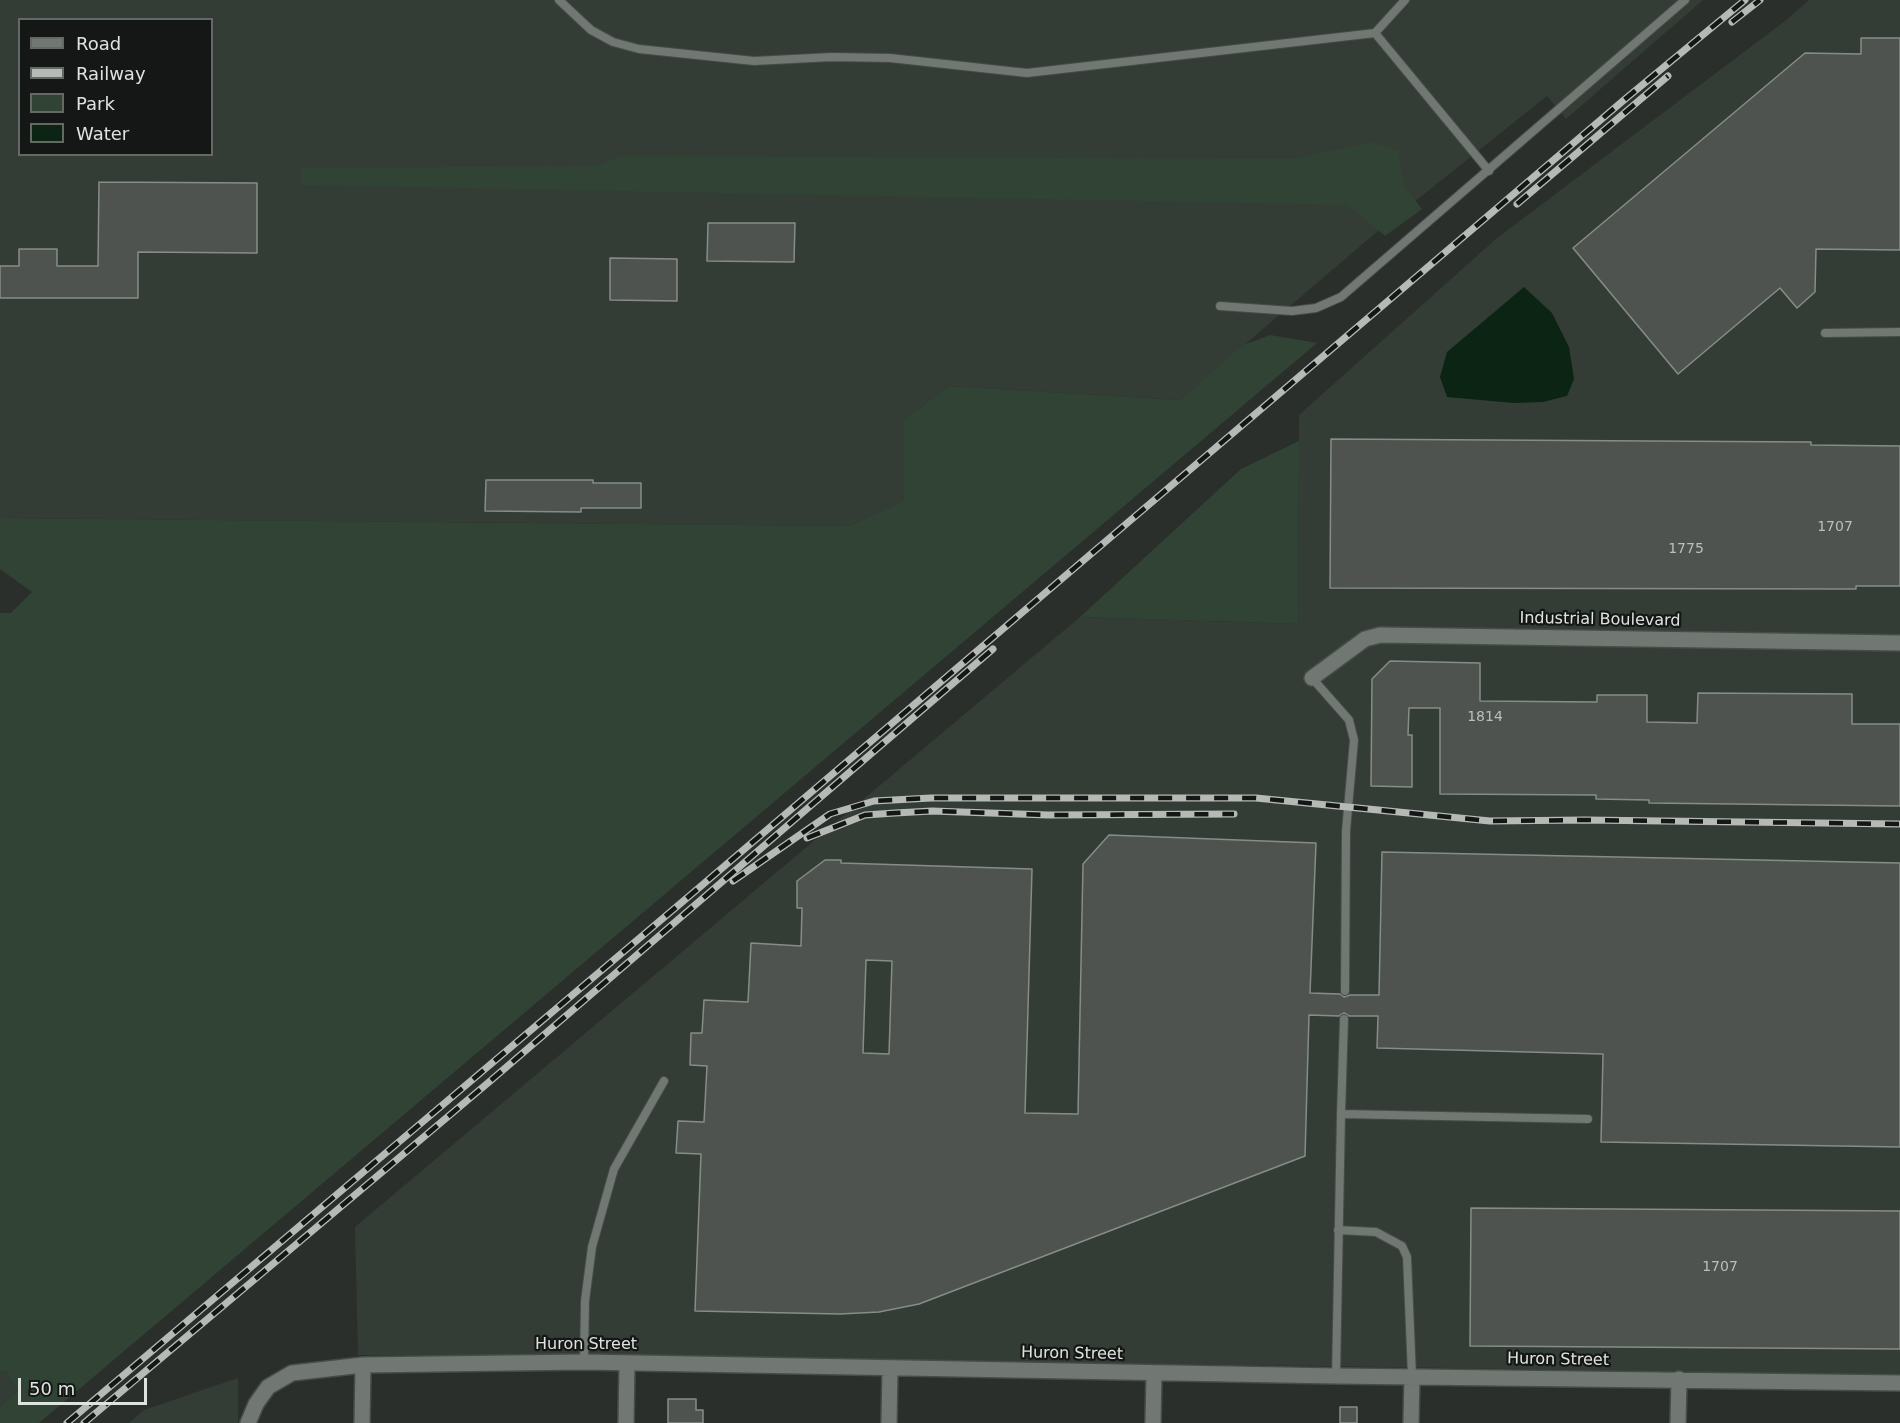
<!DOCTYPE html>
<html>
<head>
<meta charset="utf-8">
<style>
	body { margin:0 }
	#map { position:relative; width:1900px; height:1423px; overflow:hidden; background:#2a2f2b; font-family:"DejaVu Sans",sans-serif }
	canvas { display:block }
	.legend { position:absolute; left:18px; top:18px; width:195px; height:138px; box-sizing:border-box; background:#141715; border:2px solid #656966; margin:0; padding:8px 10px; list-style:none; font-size:18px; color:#dfe3e0 }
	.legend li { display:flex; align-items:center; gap:12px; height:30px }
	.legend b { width:30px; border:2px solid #656966 }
	.scale { position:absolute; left:18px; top:1378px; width:129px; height:27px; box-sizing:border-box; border:3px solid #dfe3e0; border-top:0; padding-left:8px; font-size:18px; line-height:21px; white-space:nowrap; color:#dfe3e0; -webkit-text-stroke:4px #141715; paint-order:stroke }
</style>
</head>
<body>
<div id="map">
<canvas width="1900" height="1423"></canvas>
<ul class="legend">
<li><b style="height:8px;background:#717772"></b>Road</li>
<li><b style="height:8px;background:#b5bab6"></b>Railway</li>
<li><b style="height:16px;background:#304334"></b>Park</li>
<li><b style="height:16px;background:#0c2413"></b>Water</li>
</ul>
<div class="scale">50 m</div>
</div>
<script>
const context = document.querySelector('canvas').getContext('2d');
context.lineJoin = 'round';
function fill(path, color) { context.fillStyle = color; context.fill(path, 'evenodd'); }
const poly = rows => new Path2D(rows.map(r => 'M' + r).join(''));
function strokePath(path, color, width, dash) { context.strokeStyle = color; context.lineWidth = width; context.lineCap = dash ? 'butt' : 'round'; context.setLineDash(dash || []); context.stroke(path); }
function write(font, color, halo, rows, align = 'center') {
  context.font = font + ' "DejaVu Sans",sans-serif'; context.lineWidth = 4.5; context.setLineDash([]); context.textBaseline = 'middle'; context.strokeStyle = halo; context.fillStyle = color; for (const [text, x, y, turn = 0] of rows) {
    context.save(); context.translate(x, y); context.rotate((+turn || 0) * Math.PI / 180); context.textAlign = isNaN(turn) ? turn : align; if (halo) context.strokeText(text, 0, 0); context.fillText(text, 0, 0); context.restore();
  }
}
const built = poly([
	[0,0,1703,0,1566,119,1547,96,1379,230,1180,400,949,386,903,420,905,501,849,526,0,518],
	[20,20,212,20,212,154,20,154],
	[1809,0,1900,0,1900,1375,1326,1366,358,1355,355,1227,1080,617,1298,624,1299,415,1497,238,1785,21],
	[0,1371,6,1371,18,1390,0,1407],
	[238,1378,238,1423,129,1423,144,1410]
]);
const green = poly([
	[1371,142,1399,151,1403,185,1422,209,1385,236,1348,205,302,185,301,168,595,166,621,156,1293,159],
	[1270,335,1317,343,39,1423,0,1423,0,1407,18,1390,6,1371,0,1371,0,613,11,613,32,592,0,569,0,518,849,526,904,501,903,420,949,386,1180,400,1243,345],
	[1299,441,1298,624,1080,617,1241,469]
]);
const water = poly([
	[1524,287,1552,313,1569,347,1574,379,1567,396,1543,402,1514,403,1447,397,1440,377,1447,352]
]);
const building = poly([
	[1861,38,1900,38,1900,250,1816,249,1815,292,1797,308,1780,288,1678,374,1573,248,1805,53,1861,54,1861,38],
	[99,182,257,183,257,253,138,252,138,298,0,298,0,266,19,266,19,249,57,249,57,266,98,266,99,182],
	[708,223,795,223,794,262,707,261,708,223],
	[610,258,677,259,677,301,610,300,610,258],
	[1331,439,1811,442,1811,445,1900,446,1900,586,1856,586,1856,589,1330,588,1331,439],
	[486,480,593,480,593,483,641,483,641,508,581,508,581,512,485,511,486,480],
	[1390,661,1480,663,1480,701,1597,702,1597,695,1647,695,1647,722,1697,723,1698,693,1852,694,1852,724,1900,724,1900,806,1649,803,1649,800,1596,799,1596,795,1440,794,1440,708,1409,708,1408,735,1412,735,1412,787,1371,786,1372,679,1390,661],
	[1109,835,1316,843,1310,993,1340,994,1344,997,1350,995,1379,995,1382,852,1900,863,1900,1147,1601,1142,1603,1054,1377,1048,1378,1016,1349,1016,1344,1013,1339,1016,1309,1015,1305,1156,919,1304,879,1312,840,1314,695,1311,701,1154,676,1153,678,1121,704,1122,707,1066,690,1065,691,1033,702,1033,704,1000,748,1002,751,943,801,946,802,908,797,908,797,881,825,860,841,860,841,863,1032,869,1025,1113,1078,1114,1083,864,1109,835],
	[866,960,892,961,889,1054,863,1053,866,960],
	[1471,1208,1900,1211,1900,1349,1470,1346,1471,1208],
	[668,1399,696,1399,696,1410,703,1410,703,1423,668,1423,668,1399],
	[1340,1407,1357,1407,1357,1423,1340,1423,1340,1407]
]);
const lane = poly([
	[559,0,591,30,613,42,639,49,754,61,832,57,890,58,1027,73,1375,33,1405,0],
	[1375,33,1489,171],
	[1220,306,1292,311,1316,308,1341,297,1685,0],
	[1825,333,1900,332],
	[1312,678,1349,720,1354,740,1346,831,1345,991],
	[1341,1114,1344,1019],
	[1338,1230,1376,1232,1402,1246,1407,1257,1412,1376],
	[584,1362,585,1301,592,1247,614,1169,664,1081],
	[1336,1376,1341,1114,1588,1119]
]);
const street = poly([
	[1312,678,1365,639,1380,635,1900,643],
	[248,1423,256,1404,268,1387,292,1373,363,1365,584,1362,1336,1376,1900,1383],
	[362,1423,363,1365],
	[626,1423,627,1363],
	[889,1423,890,1369],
	[1153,1423,1154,1373],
	[1411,1423,1412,1376],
	[1678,1423,1679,1379]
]);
const rail = poly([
	[1732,22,1760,0],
	[1517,204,1668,76],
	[807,838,865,815,895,813,932,811,1048,815,1234,814],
	[733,881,830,814,874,801,931,798,1256,798,1490,821,1585,820,1900,824],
	[67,1423,694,892,1624,100,1745,0],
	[84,1423,489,1082,993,649]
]);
const numberNames = [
	["1707",1835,527],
	["1775",1686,549],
	["1814",1485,717],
	["1707",1720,1267]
];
const streetNames = [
	["Industrial Boulevard",1600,620,1],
	["Huron Street",586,1345],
	["Huron Street",1072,1354,1],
	["Huron Street",1558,1360,1]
];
fill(built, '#333d35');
fill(green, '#304334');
fill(water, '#0c2413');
fill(building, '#4e534f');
strokePath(building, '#868d88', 1.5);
strokePath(lane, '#484c49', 10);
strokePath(street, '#484c49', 18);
strokePath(lane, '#717772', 8);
strokePath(street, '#717772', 15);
strokePath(rail, '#b5bab6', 7);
strokePath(rail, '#141715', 4.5, [14]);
write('14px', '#bbbfbc', null, numberNames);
write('16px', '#dfe3e0', '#141715', streetNames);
</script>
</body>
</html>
